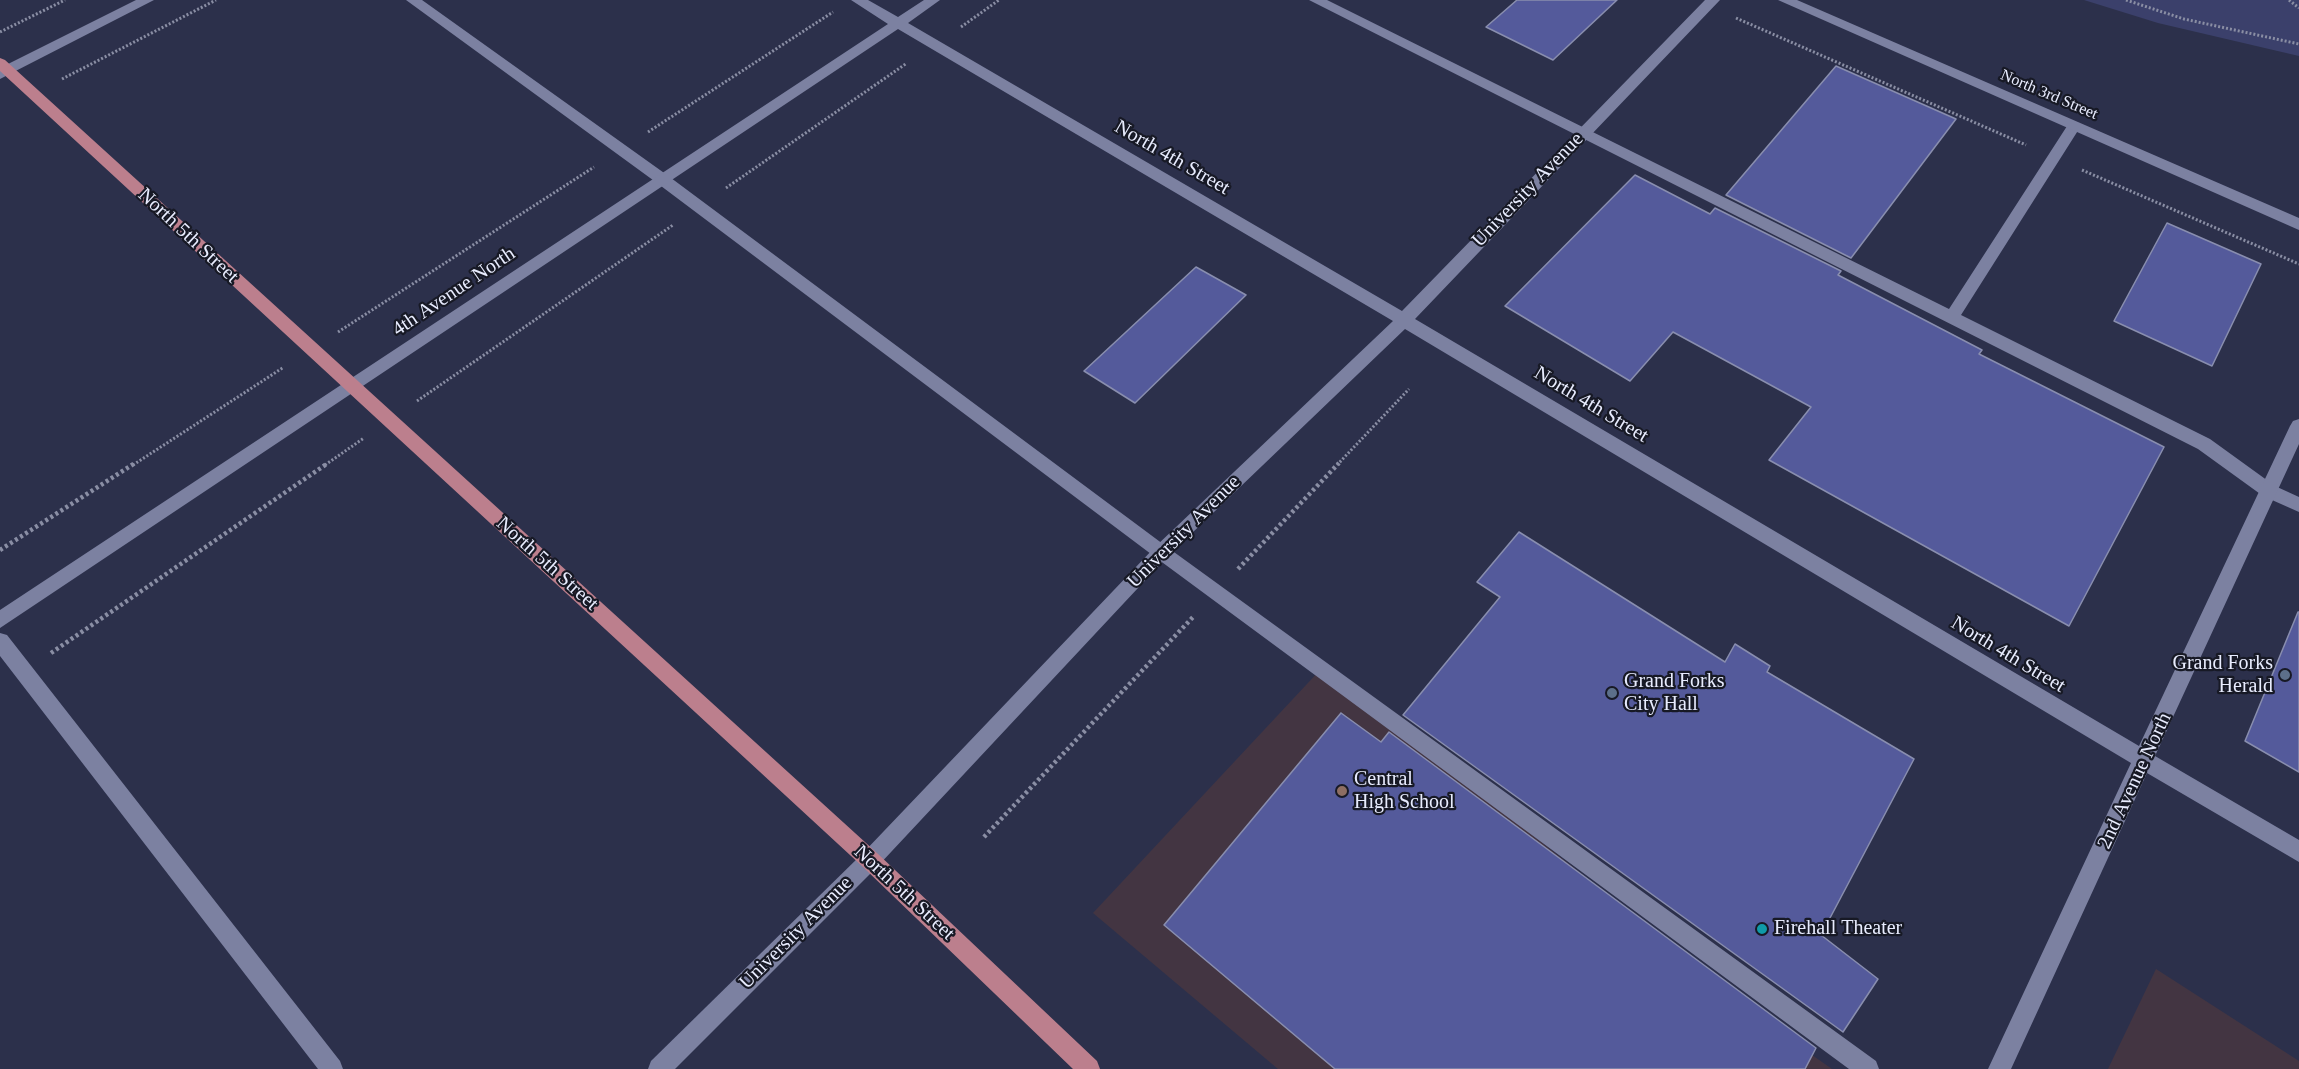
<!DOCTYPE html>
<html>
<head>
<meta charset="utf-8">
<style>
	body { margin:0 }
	canvas { display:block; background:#2c304b }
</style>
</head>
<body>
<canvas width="2299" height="1069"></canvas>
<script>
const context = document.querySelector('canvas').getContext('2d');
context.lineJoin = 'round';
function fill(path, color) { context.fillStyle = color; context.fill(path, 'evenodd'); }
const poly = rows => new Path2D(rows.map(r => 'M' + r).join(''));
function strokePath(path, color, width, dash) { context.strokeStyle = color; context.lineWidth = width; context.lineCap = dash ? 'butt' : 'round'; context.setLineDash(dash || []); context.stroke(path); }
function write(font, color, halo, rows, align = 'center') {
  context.font = font + ' "Times New Roman",serif'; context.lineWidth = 4.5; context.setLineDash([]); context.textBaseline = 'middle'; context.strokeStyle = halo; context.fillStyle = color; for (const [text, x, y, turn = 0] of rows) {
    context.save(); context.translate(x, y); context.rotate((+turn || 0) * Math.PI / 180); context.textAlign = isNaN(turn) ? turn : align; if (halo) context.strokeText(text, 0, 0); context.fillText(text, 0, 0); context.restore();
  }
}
const education = poly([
	[1321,669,1812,1055,1832,1069,1278,1069,1093,913],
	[2156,969,2299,1061,2299,1069,2108,1069]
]);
const green = poly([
	[2084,0,2299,0,2299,56,2158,23]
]);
const building = poly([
	[1517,0,1617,0,1553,60,1486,27,1517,0],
	[1836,66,1956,119,1851,258,1726,195,1836,66],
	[1635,175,1710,214,1715,208,1841,271,1838,275,1982,350,1979,354,2164,447,2069,626,1769,460,1811,407,1673,332,1630,381,1505,306,1635,175],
	[2167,223,2261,264,2212,366,2114,321,2167,223],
	[1196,267,1246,295,1135,403,1084,371,1196,267],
	[1519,532,1725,662,1735,644,1770,666,1767,672,1914,759,1821,935,1878,979,1843,1032,1403,715,1500,597,1477,582,1519,532],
	[2298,612,2299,612,2299,772,2245,741,2298,612],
	[1341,713,1381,742,1389,732,1816,1048,1805,1069,1335,1069,1164,925,1341,713]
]);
const pathFar1 = poly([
	[2126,0,2184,19,2299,44],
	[2289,0,2299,8],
	[1736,18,2026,145],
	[961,27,999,0],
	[0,32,65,0],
	[62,79,216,0],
	[648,132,833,12],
	[2082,170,2299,264],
	[726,188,907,63],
	[338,332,594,167],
	[417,401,673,225],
	[133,465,284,367],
	[325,465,364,438],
	[1337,465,1409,389]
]);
const path = poly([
	[0,550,135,463],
	[1238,569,1339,463],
	[51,653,328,463],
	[984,837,1194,616]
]);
const service = poly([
	[406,0,422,0,667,175,1167,547,1876,1061,1879,1069,1849,1069,1155,557,657,183,406,0],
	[1309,0,1327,0,1949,309,2069,123,2079,123,2081,126,2079,129,1961,315,2210,439,2275,486,2299,497,2299,512,2263,496,2198,449,1309,0],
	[0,633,7,635,340,1061,343,1069,318,1069,0,656,0,633]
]);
const minor = poly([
	[136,0,154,0,0,79,0,68,136,0],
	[851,0,868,0,898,17,924,0,940,0,908,23,1402,311,1705,0,1720,0,1415,319,2139,746,2290,426,2293,421,2299,419,2299,444,2155,756,2299,840,2299,862,2147,773,2011,1069,1988,1069,2131,763,1405,329,1167,557,877,867,870,870,863,867,860,860,863,853,1155,547,1393,321,898,29,0,628,0,610,888,24,851,0],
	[1778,0,1797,0,2299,218,2299,230,1778,0]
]);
const tertiary = poly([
	[870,850,877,853,880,860,877,867,675,1069,648,1069,651,1061,863,853,870,850]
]);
const primary = poly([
	[0,58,5,60,877,853,1097,1061,1100,1069,1073,1069,863,867,0,71,0,58]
]);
const markers = [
	[2285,675,6,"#5c6f8a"],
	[1612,693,6,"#5c6f8a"],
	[1342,791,6,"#8d6e63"],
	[1762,929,6,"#0f9aa8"]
];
const farStreetnames = [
	["North 3rd Street",2049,95,23]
];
const streetNames = [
	["North 4th Street",1172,158,30],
	["University Avenue",1528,190,-46],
	["North 5th Street",188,236,43],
	["4th Avenue North",454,292,-34],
	["North 4th Street",1591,405,31],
	["University Avenue",1184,532,-45],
	["North 5th Street",547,564,42],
	["North 4th Street",2008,655,31],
	["2nd Avenue North",2135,781,-65],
	["North 5th Street",904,893,43],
	["University Avenue",796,933,-45]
];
const poiNames = [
	["Grand Forks",2273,664,"right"],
	["Herald",2273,687,"right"],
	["Grand Forks",1624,682],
	["City Hall",1624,705],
	["Central",1354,780],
	["High School",1354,803],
	["Firehall Theater",1774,929]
];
fill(education, '#433542');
fill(green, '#3b406b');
fill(building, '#545a9b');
strokePath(building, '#898eaf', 1.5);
strokePath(pathFar1, '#8a8ea4', 3, [2, 2]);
strokePath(path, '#8a8ea4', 4.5, [3, 3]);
fill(service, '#7c81a1');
fill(minor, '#7c81a1');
fill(tertiary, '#7c81a1');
fill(primary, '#bc7f8d');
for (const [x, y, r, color] of markers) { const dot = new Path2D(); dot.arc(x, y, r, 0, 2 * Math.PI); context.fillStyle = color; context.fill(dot); strokePath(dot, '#171925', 2); }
write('16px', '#e8ecfe', '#171925', farStreetnames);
write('20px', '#e8ecfe', '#171925', streetNames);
write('20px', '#e8ecfe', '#171925', poiNames, 'left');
</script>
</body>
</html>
